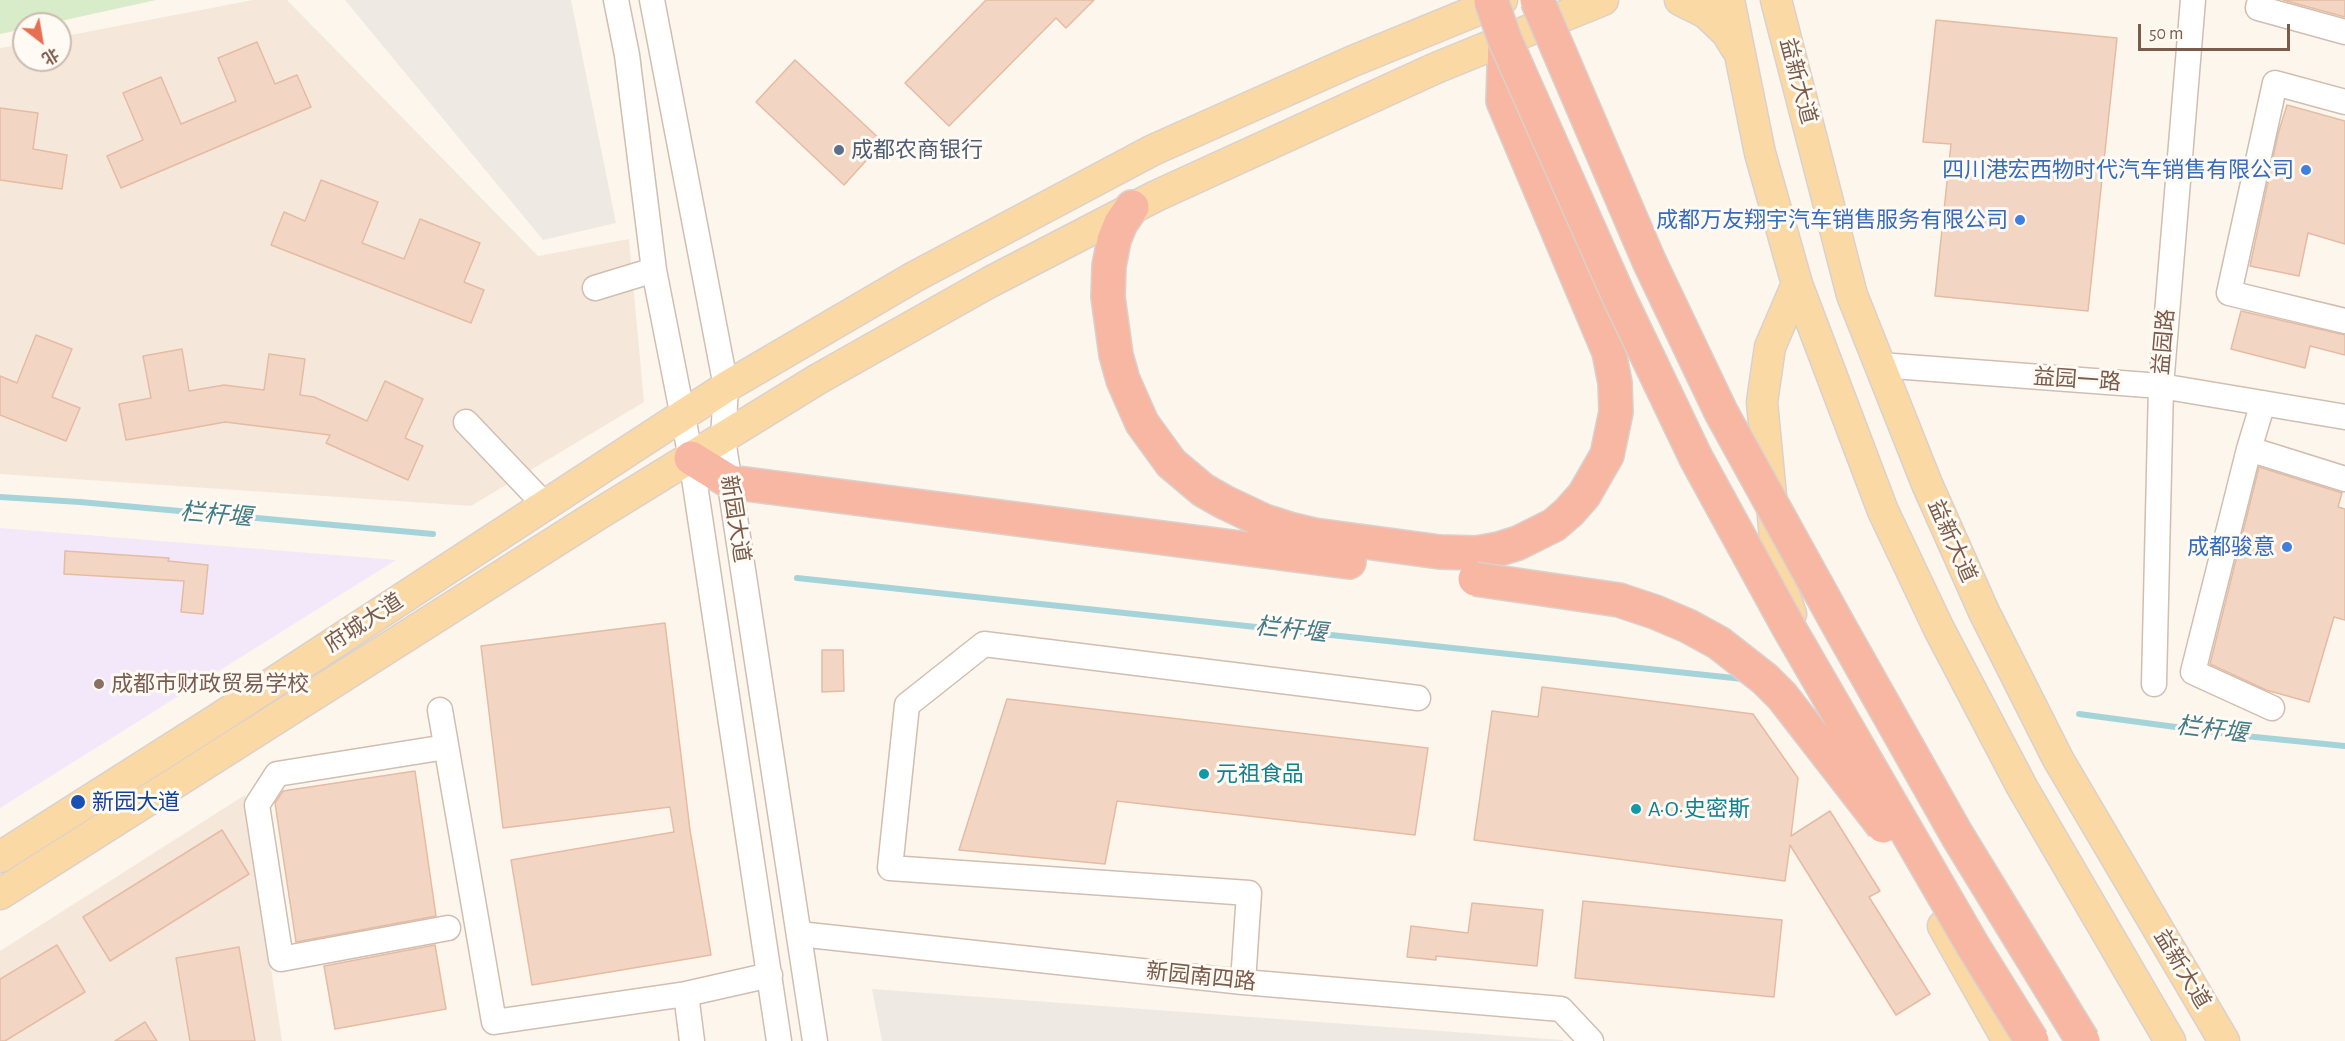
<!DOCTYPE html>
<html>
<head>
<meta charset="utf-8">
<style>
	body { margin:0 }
	#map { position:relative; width:2345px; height:1041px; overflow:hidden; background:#fdf6ec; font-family:"Alegreya Sans","Noto Sans SC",sans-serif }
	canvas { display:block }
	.north { position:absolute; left:12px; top:12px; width:60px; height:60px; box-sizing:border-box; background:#fffaf3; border:2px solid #cabbb1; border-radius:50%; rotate:149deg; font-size:16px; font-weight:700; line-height:24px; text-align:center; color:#7a5c4d }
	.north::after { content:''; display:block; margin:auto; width:21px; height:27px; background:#e76f51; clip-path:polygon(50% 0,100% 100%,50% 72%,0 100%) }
	.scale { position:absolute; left:2138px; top:24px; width:152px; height:27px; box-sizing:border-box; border:3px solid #7a5c4d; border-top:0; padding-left:8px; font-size:18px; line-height:21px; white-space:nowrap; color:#7a5c4d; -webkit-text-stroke:4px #fffaf3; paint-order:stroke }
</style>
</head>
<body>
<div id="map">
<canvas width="2345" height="1041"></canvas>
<div class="north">北</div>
<div class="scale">50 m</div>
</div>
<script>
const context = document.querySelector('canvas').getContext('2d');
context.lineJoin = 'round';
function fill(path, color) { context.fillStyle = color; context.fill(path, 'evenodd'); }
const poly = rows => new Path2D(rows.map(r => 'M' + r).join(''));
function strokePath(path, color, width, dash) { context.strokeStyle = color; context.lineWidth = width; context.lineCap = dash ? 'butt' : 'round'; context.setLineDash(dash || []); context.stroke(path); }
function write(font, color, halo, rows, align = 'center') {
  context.font = font + ' "Alegreya Sans","Noto Sans SC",sans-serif'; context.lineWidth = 6; context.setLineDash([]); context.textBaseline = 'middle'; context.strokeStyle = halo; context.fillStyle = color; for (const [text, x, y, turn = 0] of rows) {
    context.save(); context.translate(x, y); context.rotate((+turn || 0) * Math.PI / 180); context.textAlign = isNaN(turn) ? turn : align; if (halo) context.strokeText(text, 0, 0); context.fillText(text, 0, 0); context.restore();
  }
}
const residential = poly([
	[253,0,287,0,538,256,629,239,644,402,471,506,0,474,0,48,24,44,24,60,60,60,60,37],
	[245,795,282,1041,0,1041,0,951]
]);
const industrial = poly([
	[345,0,571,0,616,223,543,240],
	[872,989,1563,1040,1563,1041,882,1041]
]);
const education = poly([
	[0,528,396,560,0,808]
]);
const green = poly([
	[0,0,156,0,47,24,24,24,24,29,0,34]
]);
const stream = poly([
	[0,497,80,502,433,534],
	[797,578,1743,679],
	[2079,714,2235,735,2345,746]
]);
const building = poly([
	[986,0,1094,0,1066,28,1056,18,949,126,905,83,986,0],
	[2283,0,2345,0,2345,17,2283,0],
	[1936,20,2117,38,2088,311,1935,296,1951,144,1923,142,1936,20],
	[257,42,275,84,297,75,311,107,121,188,107,156,143,140,123,93,161,77,181,124,236,101,218,58,257,42],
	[795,60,883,142,844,185,756,102,795,60],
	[2287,105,2345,121,2345,244,2308,233,2299,276,2250,266,2278,134,2287,105],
	[0,108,38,113,33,149,67,155,62,189,0,180,0,108],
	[321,180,378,202,362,243,404,259,420,219,480,243,464,282,484,290,471,323,271,245,284,212,305,221,321,180],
	[2241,311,2345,335,2345,355,2310,346,2305,368,2231,349,2241,311],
	[36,335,72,349,52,397,80,408,66,441,0,415,0,376,17,383,36,335],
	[182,349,189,391,224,385,264,390,269,354,305,359,300,395,314,397,367,421,385,381,423,399,405,438,423,446,408,480,326,443,330,435,225,422,126,440,119,404,151,398,143,356,182,349],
	[2259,467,2342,493,2338,507,2345,509,2345,620,2334,617,2309,702,2266,690,2210,664,2259,467],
	[65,551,169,558,168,561,208,565,203,614,181,612,184,581,64,574,65,551],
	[665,623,690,830,711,955,532,985,511,860,674,832,670,807,503,828,481,646,665,623],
	[822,650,843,650,844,691,822,692,822,650],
	[1542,687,1753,714,1798,778,1791,836,1830,811,1880,891,1869,897,1930,994,1896,1015,1790,845,1785,881,1474,840,1492,711,1538,717,1542,687],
	[1007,699,1428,748,1415,835,1117,801,1105,864,959,850,1007,699],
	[415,771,436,916,296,942,275,803,283,791,415,771],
	[222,830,249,874,110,961,83,917,222,830],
	[1583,901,1782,920,1774,997,1575,978,1583,901],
	[1472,903,1543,910,1537,966,1436,956,1436,960,1407,957,1411,926,1468,933,1472,903],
	[57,945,85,992,5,1041,0,1041,0,979,57,945],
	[435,945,446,1009,335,1029,324,966,435,945],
	[239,947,255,1041,190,1041,176,958,239,947],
	[145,1022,157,1041,115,1041,145,1022]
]);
const minor = poly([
	[616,0,627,55,654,270,691,458,779,1041],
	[652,0,726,387,723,439,815,1041],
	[2260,0,2258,8,2345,32],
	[2345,102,2275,83,2229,293,2345,321],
	[595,288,654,270],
	[1880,365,2161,386,2345,417],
	[466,422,545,505],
	[2249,449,2263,403],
	[2154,684,2161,386,2193,0],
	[2272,708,2193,672,2249,449,2345,479],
	[440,710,494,1022,686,994,770,975],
	[446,747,277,774,257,805,281,959,448,928],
	[799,934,1243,982,1561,1009,1591,1041],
	[1243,982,1249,893,890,868,907,705,984,644,1418,698],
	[686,994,692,1041]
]);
const major = poly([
	[1680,0,1706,13,1727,33,1736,48],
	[1729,0,1760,153,1797,284,1883,511,1939,629,2022,787,2170,1041],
	[1776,0,1852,295,1927,484,1984,612,2058,759,2224,1041],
	[1791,614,1779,579,1762,402,1770,347,1797,284],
	[0,857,216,720,726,387,914,277,1153,150,1353,61,1502,0],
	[0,894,597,515,818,379,990,282,1156,196,1436,68,1603,0],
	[1943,926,2008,1041]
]);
const highway = poly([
	[1132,207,1121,223,1114,240,1109,266,1108,297,1116,355,1123,380,1142,423,1171,463,1203,490,1224,502,1264,521,1289,529,1314,535,1440,552,1477,553,1499,549,1518,543,1554,525,1569,512,1584,495,1607,455,1616,412,1615,383,1609,352,1503,101,1505,40],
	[691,458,730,482,1349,562]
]);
const highwayBridge = poly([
	[1491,0,1505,40,1620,299,1696,458,1789,628,1973,946,2032,1041],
	[1537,0,1649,261,1721,412,1839,626,1957,835,2083,1041],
	[1475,579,1619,600,1655,612,1688,626,1719,643,1765,679,1782,696,1883,826]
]);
const markers = [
	[839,150,6,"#5c6f8a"],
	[2306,170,6,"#3f7fe0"],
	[2020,220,6,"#3f7fe0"],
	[2287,547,6,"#3f7fe0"],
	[99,684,6,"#8d6e63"],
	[1204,774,6,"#0f9aa8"],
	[78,802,8,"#1a4fb4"],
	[1636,809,6,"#0f9aa8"]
];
const streetNames = [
	["益新大道",1798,81,75],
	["益园路",2164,342,-85],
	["益园一路",2077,380,4],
	["新园大道",735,519,81],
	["益新大道",1952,541,66],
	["府城大道",364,623,-33],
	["益新大道",2182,969,59],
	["新园南四路",1201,977,6]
];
const serviceNames = [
	["成都农商银行",851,150]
];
const shopNames = [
	["四川港宏西物时代汽车销售有限公司",2294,170],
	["成都万友翔宇汽车销售服务有限公司",2008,220],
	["成都骏意",2275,547]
];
const educationNames = [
	["成都市财政贸易学校",111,684]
];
const cultureNames = [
	["元祖食品",1216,774],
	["A·O·史密斯",1648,809]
];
const transitNames = [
	["新园大道",92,802]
];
const waterNames = [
	["栏杆堰",216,515,5],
	["栏杆堰",1291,630,6],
	["栏杆堰",2212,730,7]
];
fill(residential, '#f5e8da');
fill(industrial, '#efe9e4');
fill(education, '#f3e8fa');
fill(green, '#d8ecc9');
strokePath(stream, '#a5d3da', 6);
fill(building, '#f3d5c3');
strokePath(building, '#e6bba3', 1.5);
strokePath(minor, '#d1beb0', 27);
strokePath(major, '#dad1cd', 33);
strokePath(highway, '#dad1cd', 36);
strokePath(minor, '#fff', 24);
strokePath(major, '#fbd9a5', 30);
strokePath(highway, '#f7b7a3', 33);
strokePath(highwayBridge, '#dad1cd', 36, []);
strokePath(highwayBridge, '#f7b7a3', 33);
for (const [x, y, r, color] of markers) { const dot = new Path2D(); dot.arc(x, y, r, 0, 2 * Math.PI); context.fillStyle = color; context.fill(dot); strokePath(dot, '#fffaf3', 2); }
write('22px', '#7a5c4d', '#fffaf3', streetNames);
write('22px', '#4e5e75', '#fffaf3', serviceNames, 'left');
write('22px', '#366cbe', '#fffaf3', shopNames, 'right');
write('22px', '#785e54', '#fffaf3', educationNames, 'left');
write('22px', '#0d838f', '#fffaf3', cultureNames, 'left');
write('22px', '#164399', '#fffaf3', transitNames, 'left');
write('italic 24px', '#437c86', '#fffaf3', waterNames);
</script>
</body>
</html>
